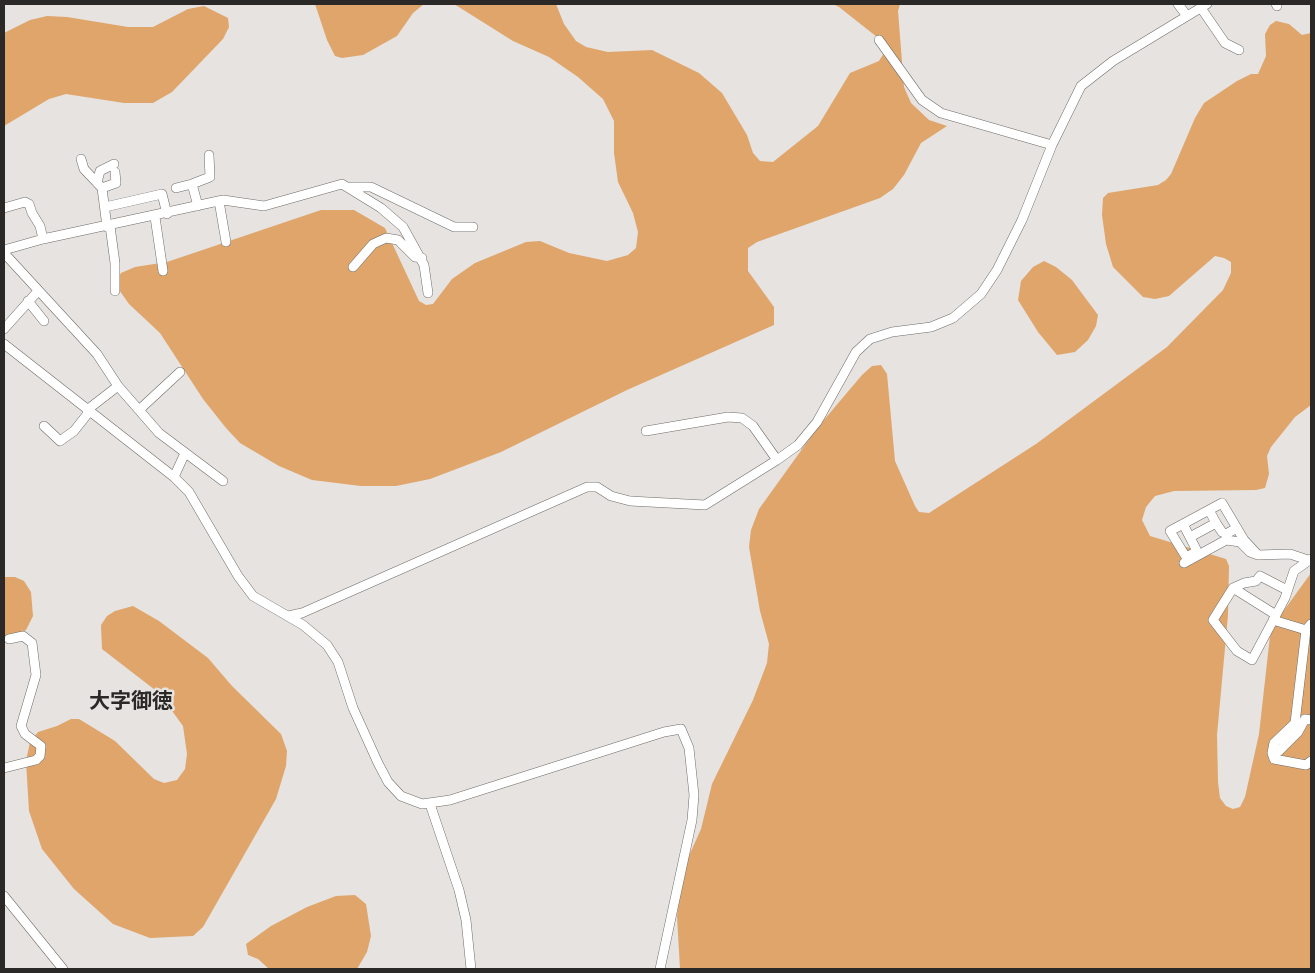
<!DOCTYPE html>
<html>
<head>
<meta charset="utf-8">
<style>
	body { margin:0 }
	#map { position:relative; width:1315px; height:973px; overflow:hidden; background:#e6e3e0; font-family:Commissioner,sans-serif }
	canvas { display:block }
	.frame { position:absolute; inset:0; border:5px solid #2a2928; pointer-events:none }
</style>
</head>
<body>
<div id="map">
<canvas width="1315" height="973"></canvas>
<div class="frame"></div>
</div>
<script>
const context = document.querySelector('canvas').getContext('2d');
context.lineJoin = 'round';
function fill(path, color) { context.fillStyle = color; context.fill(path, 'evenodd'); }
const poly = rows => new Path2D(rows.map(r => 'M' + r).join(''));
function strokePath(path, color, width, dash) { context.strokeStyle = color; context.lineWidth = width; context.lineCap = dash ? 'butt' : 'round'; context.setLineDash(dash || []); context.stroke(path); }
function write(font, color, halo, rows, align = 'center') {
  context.font = font + ' Commissioner,"Noto Sans JP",sans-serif'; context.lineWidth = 5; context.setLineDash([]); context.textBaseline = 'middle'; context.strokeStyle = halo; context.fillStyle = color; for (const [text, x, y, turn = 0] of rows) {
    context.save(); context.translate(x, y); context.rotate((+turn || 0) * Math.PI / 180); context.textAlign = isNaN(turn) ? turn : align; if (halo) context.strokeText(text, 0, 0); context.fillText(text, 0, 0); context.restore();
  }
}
const forest = poly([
	[315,4,424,4,413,13,397,36,363,55,342,58,335,56,327,40],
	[454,4,556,4,564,24,576,41,586,47,608,52,652,50,699,73,722,93,747,135,753,153,760,161,773,162,818,126,850,73,879,61,884,53,877,37,839,7,833,4,900,4,898,11,904,87,911,103,929,120,947,126,921,143,904,175,893,189,880,198,757,242,748,248,748,271,774,307,774,325,627,390,501,452,430,479,396,486,361,486,312,480,279,466,240,443,226,428,203,399,160,333,129,304,117,287,117,280,121,273,135,267,167,262,321,210,354,210,385,228,419,301,426,305,433,304,452,279,475,263,526,242,540,241,569,253,607,261,628,255,636,248,638,232,633,213,618,182,614,153,614,121,603,99,578,77,549,57,513,41],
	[204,6,228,18,229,27,223,39,172,92,153,103,124,103,66,94,49,99,4,126,4,33,30,20,47,16,67,17,128,27,153,27,188,9],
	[1276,21,1289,24,1302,35,1311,33,1311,405,1295,417,1271,447,1267,456,1269,474,1265,488,1256,490,1174,491,1155,496,1146,507,1142,520,1150,536,1226,559,1229,566,1228,615,1217,735,1218,782,1220,798,1226,806,1233,809,1240,807,1245,797,1259,734,1270,636,1277,620,1311,573,1311,969,680,969,677,916,681,884,688,858,701,829,712,784,753,700,767,663,769,644,760,611,749,547,751,530,759,509,818,427,862,375,872,366,881,365,887,374,895,461,915,506,919,512,929,513,1036,444,1167,347,1223,290,1231,273,1231,262,1224,258,1215,256,1169,296,1155,299,1143,297,1113,267,1106,244,1102,215,1103,198,1108,193,1158,185,1166,180,1171,174,1195,118,1204,103,1237,81,1251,74,1258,74,1266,56,1265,34,1270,25],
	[1044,261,1056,267,1072,280,1098,315,1096,326,1088,340,1075,352,1057,355,1038,332,1018,300,1021,281,1033,267],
	[4,577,15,577,24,581,31,592,33,616,26,630,4,641],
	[133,606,159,621,208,658,232,686,281,734,287,751,286,766,276,799,203,927,193,936,150,938,113,924,74,889,42,849,29,811,26,761,30,742,38,732,57,726,71,719,79,719,115,741,154,779,164,783,177,780,185,769,187,754,183,726,159,693,102,649,101,625,107,616,115,611],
	[355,895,366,904,371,936,367,952,357,969,269,969,258,959,248,955,246,944,271,926,307,907,336,896]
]);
const minor = poly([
	[1178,4,1187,16],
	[1276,4,1277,6],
	[1201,8,1225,43,1239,50],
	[879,40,922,100,941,113,1052,145],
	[81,159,84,169,102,188,107,227],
	[97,183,100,171,114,164],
	[350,187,371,187,454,227,473,227],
	[102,188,116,183,115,172],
	[176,188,192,184],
	[219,201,226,242],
	[198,206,192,184,210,177,209,155],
	[105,207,162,194,167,214],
	[4,208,25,202,29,204,32,213,40,226,43,239],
	[155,217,163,271],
	[110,226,115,263,115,291],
	[4,250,43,239,223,200,264,206,342,184,381,208,403,227,424,265,428,293],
	[4,253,97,354,118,386,159,433,223,481],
	[353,267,373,244,386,238,398,240,415,257,422,258],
	[28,301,44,321],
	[4,329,38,291],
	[4,344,174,477,189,492,238,576,253,596,303,625,327,645,338,662,353,708,378,763,388,782,401,796,422,804,450,800,664,732,681,729,689,748,694,795,692,820,660,969],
	[87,410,118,386],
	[139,410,180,372],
	[44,426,60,441,74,431,89,412],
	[646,431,728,417,742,418,753,426,777,460],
	[174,477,185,453],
	[1216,523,1222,532,1226,534,1237,528],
	[1183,524,1196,549,1194,553,1186,557,1170,531,1222,503,1244,540,1258,555],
	[1190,537,1216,523,1209,510],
	[1184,563,1226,540,1240,542,1250,552,1258,555,1290,554,1308,560],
	[1233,588,1276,615],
	[1287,590,1260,576,1256,581,1244,583,1233,588,1213,620,1237,651,1252,660,1285,598,1294,571,1311,559],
	[288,616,302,613,587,487,597,487,611,496,630,501,705,505,777,460,798,445,817,422,856,352,870,339,892,332,931,327,953,318,981,294,997,270,1022,220,1052,145,1081,86,1113,61,1207,4],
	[1273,620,1306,630],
	[1311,624,1306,630,1295,723,1274,743,1272,753,1274,759,1306,765,1311,761],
	[1272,753,1279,751,1298,732,1305,719,1311,720],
	[4,768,36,760,40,756,41,746,25,734,21,726,36,675,32,643,23,636,9,639],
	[430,804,459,890,466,920,471,969],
	[4,896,63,969]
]);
const quarterNames = [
	["大字御徳",131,701]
];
fill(forest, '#dfa56b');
strokePath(minor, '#6e6b69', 10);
strokePath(minor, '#fff', 9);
write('bold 21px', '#2a2928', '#e6e3e0', quarterNames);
</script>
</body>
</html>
